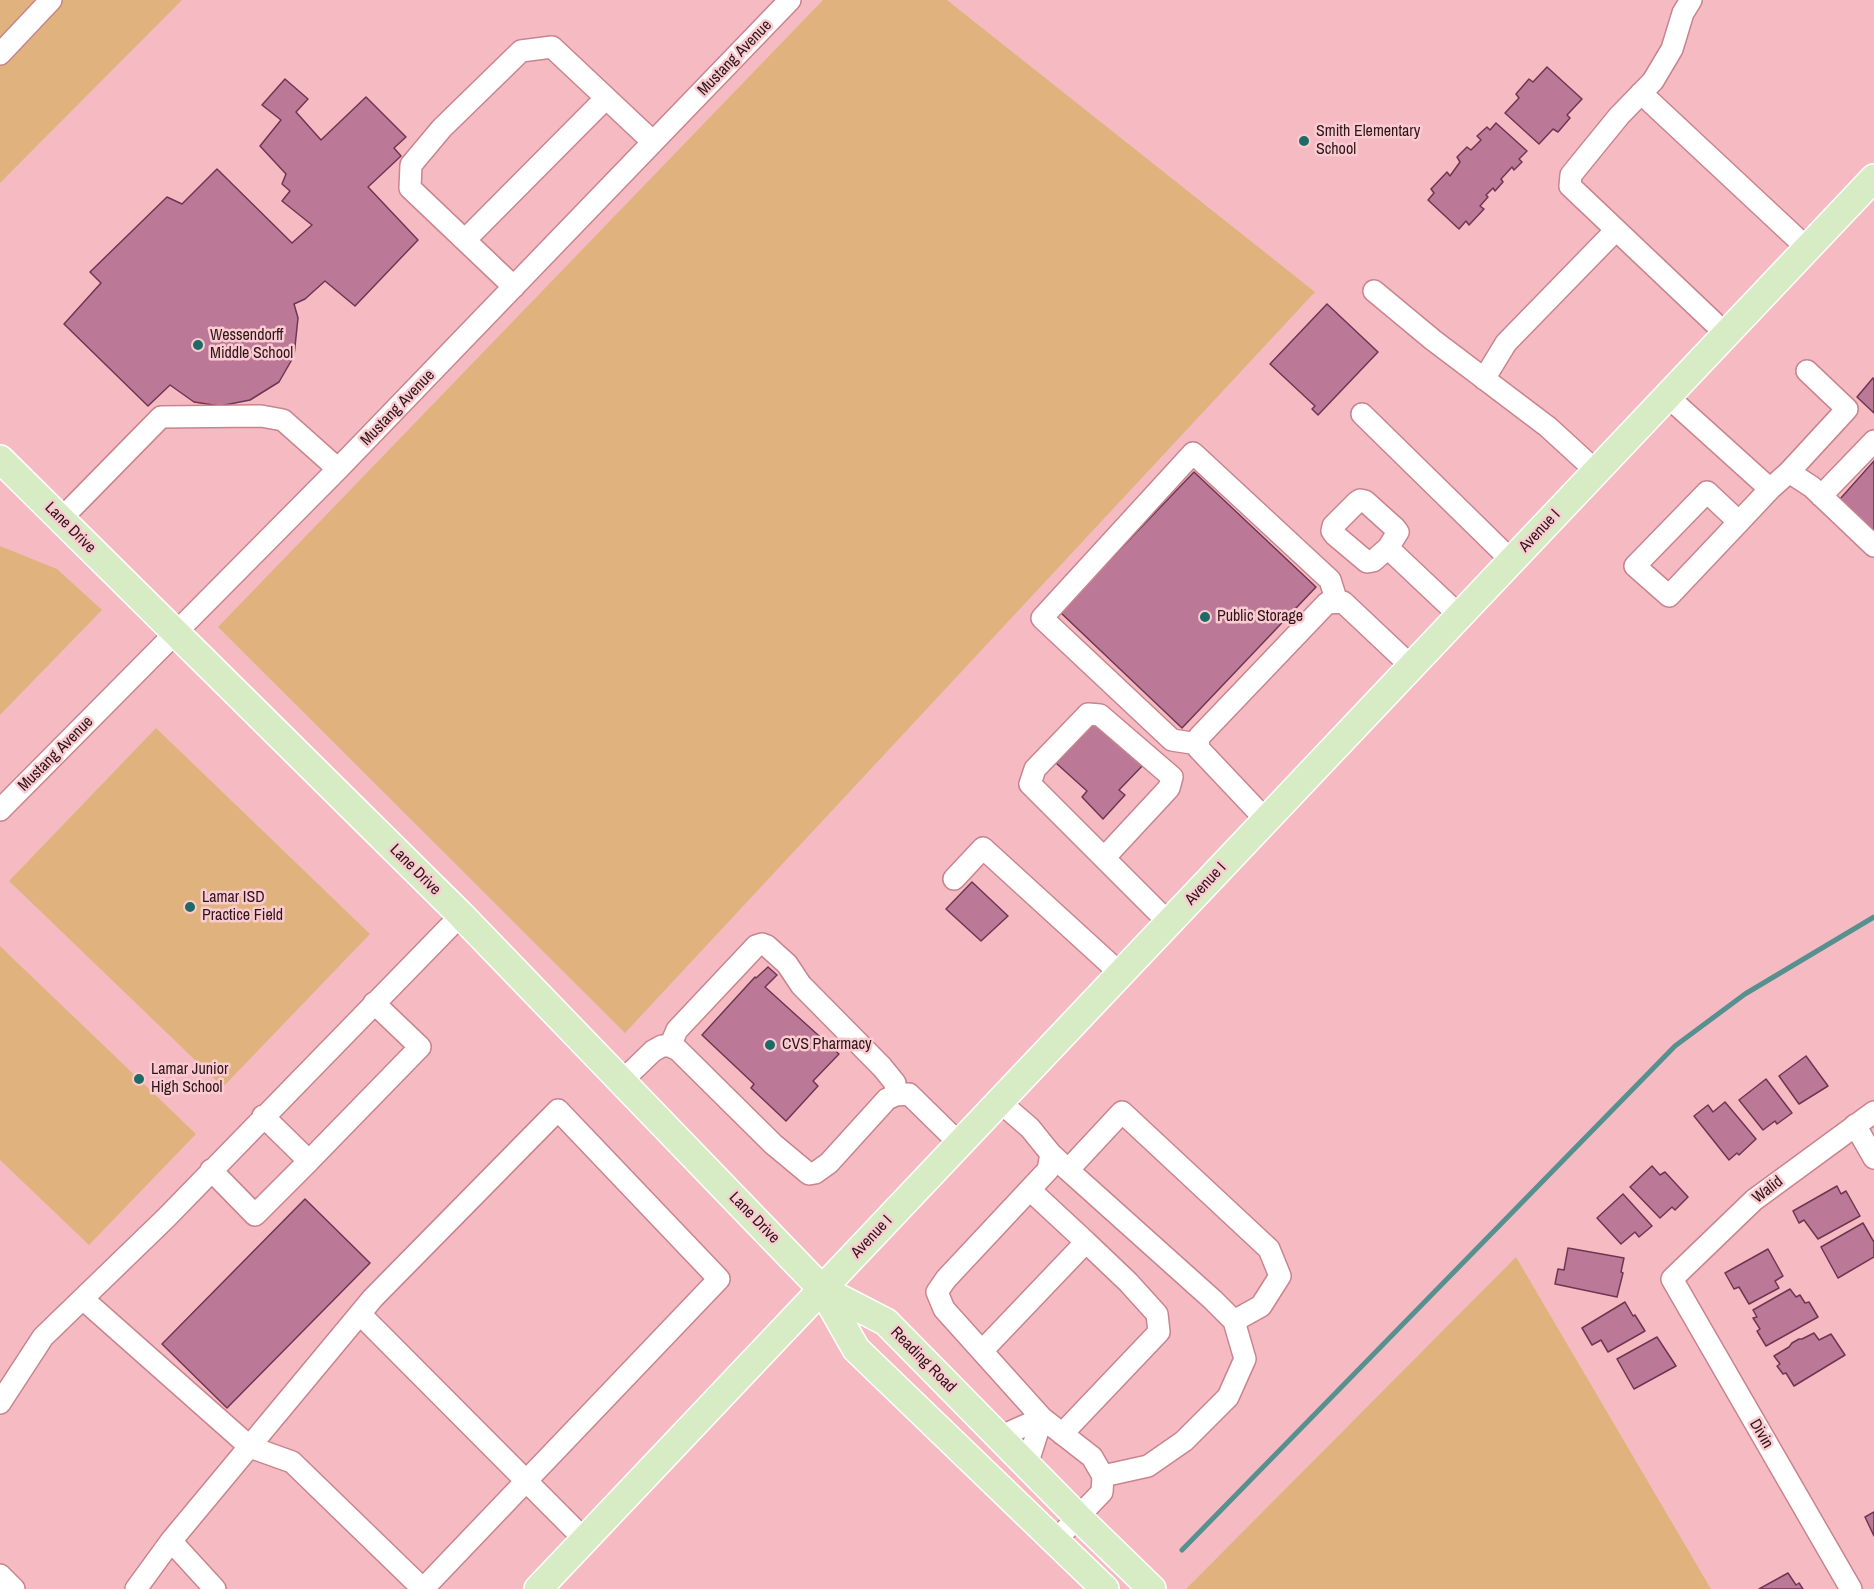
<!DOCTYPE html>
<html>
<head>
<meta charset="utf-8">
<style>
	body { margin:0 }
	canvas { display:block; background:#f6bbc2 }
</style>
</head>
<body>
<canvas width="1874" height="1589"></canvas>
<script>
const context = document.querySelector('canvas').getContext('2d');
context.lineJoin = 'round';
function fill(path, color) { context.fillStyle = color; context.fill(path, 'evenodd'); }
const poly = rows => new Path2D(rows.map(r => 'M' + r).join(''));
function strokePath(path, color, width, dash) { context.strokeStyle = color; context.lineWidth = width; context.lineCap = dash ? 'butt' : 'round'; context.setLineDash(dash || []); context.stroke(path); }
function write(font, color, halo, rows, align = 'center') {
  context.font = font + ' "Archivo Narrow",sans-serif'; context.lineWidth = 5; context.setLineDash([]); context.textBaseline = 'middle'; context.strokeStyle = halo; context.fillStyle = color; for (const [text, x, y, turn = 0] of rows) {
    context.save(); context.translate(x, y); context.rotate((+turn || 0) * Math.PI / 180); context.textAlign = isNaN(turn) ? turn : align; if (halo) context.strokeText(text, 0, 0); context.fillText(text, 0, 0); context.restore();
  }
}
const green = poly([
	[0,0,182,0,0,183],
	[823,0,947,0,1315,292,625,1033,218,627],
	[0,546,57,569,102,610,0,715],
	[156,728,370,934,223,1087,9,881],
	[0,946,196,1134,89,1245,0,1160],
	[1516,1257,1711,1589,1186,1589]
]);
const stream = poly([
	[1182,1550,1675,1046,1745,994,1874,917]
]);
const building = poly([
	[1547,67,1582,99,1567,115,1570,118,1558,132,1553,129,1539,144,1505,113,1519,98,1516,94,1529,79,1533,82,1547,67],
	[285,79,308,99,296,112,321,140,366,97,406,137,394,148,401,156,368,187,418,240,355,306,325,281,305,299,294,304,298,318,294,356,279,382,250,400,220,406,194,402,170,385,148,406,64,324,101,283,90,272,167,197,182,204,217,169,292,243,312,225,282,201,290,191,282,184,286,174,260,146,281,120,262,105,285,79],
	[1496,123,1527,151,1519,159,1522,162,1514,170,1512,167,1501,179,1503,182,1495,191,1493,188,1486,195,1488,197,1480,206,1484,209,1469,225,1466,221,1459,229,1428,200,1434,193,1431,189,1447,172,1450,176,1460,162,1457,157,1467,147,1471,150,1481,140,1477,136,1487,127,1490,130,1496,123],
	[1327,304,1378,352,1318,415,1312,409,1315,406,1270,364,1327,304],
	[1873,378,1874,379,1874,413,1857,397,1873,378],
	[1874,461,1874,531,1840,499,1874,461],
	[1194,472,1316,587,1182,728,1060,612,1194,472],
	[1098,718,1145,763,1119,790,1125,795,1103,819,1082,797,1087,791,1056,763,1098,718],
	[972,882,1008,916,981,941,946,909,972,882],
	[768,967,777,975,765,987,839,1054,813,1081,818,1086,786,1121,751,1088,754,1084,702,1035,755,977,756,978,768,967],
	[1806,1056,1828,1086,1799,1104,1779,1076,1806,1056],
	[1766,1079,1792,1113,1777,1124,1775,1121,1763,1130,1739,1100,1766,1079],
	[1725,1102,1756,1139,1739,1155,1737,1153,1729,1160,1694,1116,1708,1105,1713,1112,1725,1102],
	[1652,1166,1660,1175,1665,1172,1688,1197,1675,1210,1672,1207,1660,1218,1630,1187,1652,1166],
	[1837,1186,1841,1194,1846,1191,1860,1216,1818,1239,1804,1220,1799,1223,1793,1211,1837,1186],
	[1623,1194,1652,1226,1639,1237,1635,1232,1621,1244,1597,1218,1623,1194],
	[305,1199,370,1263,227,1408,162,1344,305,1199],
	[1863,1223,1874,1242,1874,1257,1838,1278,1821,1247,1863,1223],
	[1568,1248,1624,1258,1621,1272,1623,1273,1617,1297,1555,1284,1558,1269,1564,1270,1568,1248],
	[1768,1249,1783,1276,1775,1281,1779,1288,1749,1304,1739,1287,1734,1289,1725,1273,1768,1249],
	[1790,1289,1796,1297,1800,1295,1805,1303,1809,1302,1818,1317,1766,1346,1757,1331,1760,1329,1753,1318,1757,1317,1753,1310,1790,1289],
	[1625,1302,1633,1316,1635,1315,1645,1331,1608,1352,1601,1340,1592,1345,1582,1328,1625,1302],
	[1814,1333,1819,1340,1831,1334,1845,1355,1794,1386,1786,1373,1783,1374,1777,1366,1780,1364,1774,1356,1789,1347,1792,1343,1799,1339,1802,1339,1814,1333],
	[1657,1337,1676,1366,1634,1389,1617,1359,1657,1337],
	[1874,1512,1874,1536,1865,1517,1874,1512],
	[1788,1573,1796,1585,1799,1583,1803,1589,1759,1589,1788,1573]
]);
const minor = poly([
	[1691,0,1683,13,1672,49,1653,81,1619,116,1571,175,1570,186,1726,334],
	[0,54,51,0],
	[1641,93,1807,248],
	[465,240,606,98],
	[514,287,410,188,411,165,442,128,521,51,552,47,653,142],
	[1374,291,1433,340,1548,427,1596,471],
	[1484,379,1506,343,1616,230],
	[1667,396,1770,489,1789,472,1812,487,1874,546],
	[1362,414,1512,561],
	[1789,472,1847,409,1807,371],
	[1821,496,1874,441],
	[61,519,161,417,261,416,283,420,338,469],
	[1739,522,1707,492,1635,566,1669,596,1739,522,1770,489],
	[1388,548,1398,532,1395,528,1365,501,1360,500,1357,502,1333,526,1332,531,1335,535,1367,562,1373,561,1388,548,1460,616],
	[1198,744,1172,740,1042,618,1193,453,1330,580,1337,602],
	[0,810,338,469,790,0],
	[1266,820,1198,748,1199,737,1327,603,1343,602,1412,667],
	[1104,858,1169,788,1172,777,1100,715,1088,714,1035,769,1030,784,1169,923],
	[954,879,983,848,1121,974],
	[670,1046,677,1030,756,946,762,944,767,946,787,964,801,985,882,1067,895,1083,896,1095],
	[622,1081,653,1051,662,1046,670,1046,678,1050,773,1144,809,1174,815,1173,829,1163,887,1099,896,1095,909,1094,960,1144],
	[1000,1102,1030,1128,1051,1154,1048,1170,946,1279,937,1292,944,1309,1042,1418,1092,1457,1103,1476,1102,1492,1055,1541],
	[263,1116,309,1161,420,1047,374,1003],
	[1855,1125,1874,1158],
	[1051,1154,1068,1170,1213,1300,1234,1321,1261,1306,1280,1276,1269,1249,1122,1112,1068,1170],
	[211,1170,255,1215,309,1161],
	[83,1299,250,1447,292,1462,423,1589],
	[360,1314,585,1540],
	[982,1351,1086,1242,1030,1190],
	[0,1403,43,1337,166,1218,461,915],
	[1062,1434,1159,1332,1157,1314,1128,1282,1086,1242],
	[999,1437,1042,1418],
	[1027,1465,1042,1418],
	[1103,1476,1148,1466,1184,1441,1228,1397,1245,1359,1234,1321],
	[171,1541,215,1589],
	[0,1575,14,1589],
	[136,1589,171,1541,373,1298,558,1110,719,1279,423,1589],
	[1851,1589,1672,1279,1754,1200,1874,1112]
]);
const major = poly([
	[0,459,461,915,822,1289,856,1349,1105,1589],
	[822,1289,886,1322,1078,1517,1152,1589],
	[538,1589,1874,178]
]);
const markers = [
	[1304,141,6,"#1e6a66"],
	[198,345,6,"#1e6a66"],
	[1205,617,6,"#1e6a66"],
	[190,907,6,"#1e6a66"],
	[770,1045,6,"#1e6a66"],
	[139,1079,6,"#1e6a66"]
];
const streetNames = [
	["Mustang Avenue",735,58,-46],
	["Mustang Avenue",398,408,-46],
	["Lane Drive",70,528,45],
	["Avenue I",1540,531,-47],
	["Mustang Avenue",56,754,-45],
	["Lane Drive",415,870,45],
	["Avenue I",1206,884,-47],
	["Walid",1768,1190,-38],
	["Lane Drive",754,1218,46],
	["Avenue I",872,1237,-47],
	["Reading Road",923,1360,45],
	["Divin",1761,1434,60]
];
const poiNames = [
	["Smith Elementary",1316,132],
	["School",1316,150],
	["Wessendorff",210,336],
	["Middle School",210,354],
	["Public Storage",1217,617],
	["Lamar ISD",202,898],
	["Practice Field",202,916],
	["CVS Pharmacy",782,1045],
	["Lamar Junior",151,1070],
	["High School",151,1088]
];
fill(green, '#e0b37e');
strokePath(stream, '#56918f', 5);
fill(building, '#bc7997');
strokePath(building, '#6e3652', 1.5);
strokePath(minor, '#c9848d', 24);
strokePath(major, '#fff', 30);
strokePath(minor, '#fff', 21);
strokePath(major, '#d7ecc5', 27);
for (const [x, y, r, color] of markers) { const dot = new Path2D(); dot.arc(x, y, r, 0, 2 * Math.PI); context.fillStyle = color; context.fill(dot); strokePath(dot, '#faccd1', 2); }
write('16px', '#30161a', '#faccd1', streetNames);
write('16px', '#30161a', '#faccd1', poiNames, 'left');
</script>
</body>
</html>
